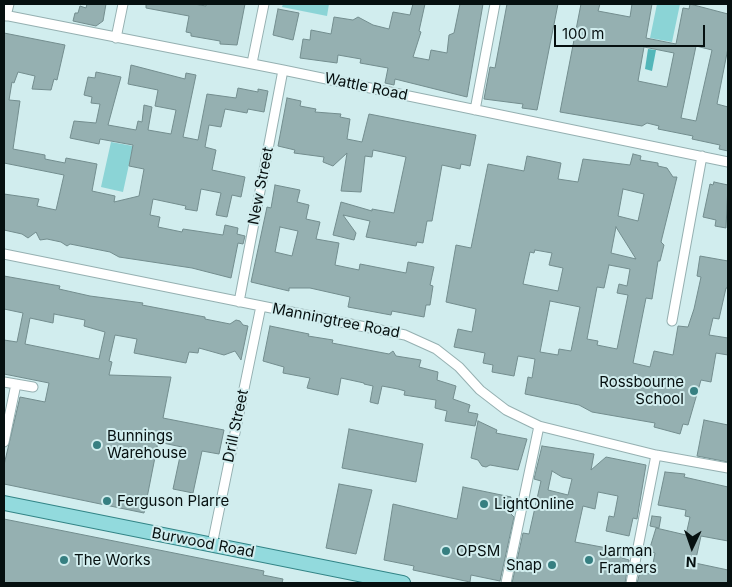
<!DOCTYPE html>
<html>
<head>
<meta charset="utf-8">
<style>
	body { margin:0 }
	#map { position:relative; width:732px; height:587px; overflow:hidden; background:#d1edee; font-family:Inter,sans-serif }
	canvas { display:block }
	.frame { position:absolute; inset:0; border:5px solid #061010; pointer-events:none }
	.north { position:absolute; left:667px; top:522px; width:50px; height:50px; -webkit-text-stroke:4px #d1edee; paint-order:stroke; rotate:183deg; font-size:14px; font-weight:700; line-height:20px; text-align:center; color:#061010 }
	.north::after { content:''; display:block; margin:auto; width:18px; height:22px; background:#061010; clip-path:polygon(50% 0,100% 100%,50% 72%,0 100%) }
	.scale { position:absolute; left:554px; top:25px; width:151px; height:22px; box-sizing:border-box; border:2px solid #061010; border-top:0; padding-left:6px; font-size:15px; line-height:18px; white-space:nowrap; color:#061010; -webkit-text-stroke:4px #d1edee; paint-order:stroke }
</style>
</head>
<body>
<div id="map">
<canvas width="732" height="587"></canvas>
<div class="frame"></div>
<div class="north">N</div>
<div class="scale">100 m</div>
</div>
<script>
const context = document.querySelector('canvas').getContext('2d');
context.lineJoin = 'round';
function fill(path, color) { context.fillStyle = color; context.fill(path, 'evenodd'); }
const poly = rows => new Path2D(rows.map(r => 'M' + r).join(''));
function strokePath(path, color, width, dash) { context.strokeStyle = color; context.lineWidth = width; context.lineCap = dash ? 'butt' : 'round'; context.setLineDash(dash || []); context.stroke(path); }
function write(font, color, halo, rows, align = 'center') {
  context.font = font + ' Inter,sans-serif'; context.lineWidth = 4; context.setLineDash([]); context.textBaseline = 'middle'; context.strokeStyle = halo; context.fillStyle = color; for (const [text, x, y, turn = 0] of rows) {
    context.save(); context.translate(x, y); context.rotate((+turn || 0) * Math.PI / 180); context.textAlign = isNaN(turn) ? turn : align; if (halo) context.strokeText(text, 0, 0); context.fillText(text, 0, 0); context.restore();
  }
}
const green = poly([
	[283,4,329,4,327,16,282,7],
	[657,4,680,4,672,42,650,38],
	[111,142,133,146,123,192,101,187]
]);
const water = poly([
	[648,49,656,50,652,71,645,69]
]);
const building = poly([
	[87,4,106,4,103,21,96,26,73,21,75,13,78,13,80,6,86,8,87,4],
	[146,4,194,4,206,6,206,4,245,4,237,45,220,44,220,41,191,36,191,33,186,32,189,16,146,8,146,4],
	[413,4,425,4,419,31,421,32,413,57,429,60,431,50,447,53,449,35,454,33,460,4,483,4,467,97,395,79,394,85,385,83,388,68,360,63,361,59,338,55,337,63,300,58,303,39,310,40,311,30,331,34,334,17,353,20,358,17,373,25,389,29,393,12,410,15,413,4],
	[507,4,558,4,537,110,522,108,523,104,484,99,490,67,495,68,507,4],
	[581,4,600,4,598,11,630,17,632,4,652,4,646,38,676,44,683,8,689,9,690,4,728,14,728,48,717,104,728,107,728,151,719,149,720,145,692,139,693,136,658,129,659,126,647,123,642,126,560,112,581,4],
	[696,46,712,50,696,121,681,118,696,46],
	[644,47,674,53,667,87,638,81,644,47],
	[278,9,299,13,293,40,273,35,278,9],
	[4,33,65,45,57,80,54,79,51,90,32,89,35,76,18,72,14,83,12,82,9,100,20,101,13,149,45,155,45,159,65,163,66,158,97,164,92,191,115,196,114,202,139,196,144,169,129,166,133,145,100,139,99,144,70,138,74,121,96,123,100,104,91,103,92,97,84,95,88,77,95,78,96,72,121,77,108,125,136,130,138,121,142,122,144,105,152,107,148,130,171,134,176,110,155,106,158,90,128,84,131,65,185,79,186,73,196,75,183,137,198,140,207,94,236,98,238,88,258,92,258,89,268,91,264,112,248,109,247,113,225,109,221,127,209,125,205,147,216,150,212,170,245,177,241,197,232,195,227,217,216,215,221,193,201,189,197,211,185,209,186,206,153,199,150,215,160,217,158,227,182,232,183,229,223,235,225,225,238,228,237,234,245,236,243,244,238,243,231,278,192,268,119,257,110,252,70,244,67,246,61,242,47,239,40,240,36,232,28,238,22,234,4,230,4,194,39,199,37,206,56,210,64,175,4,163,4,33],
	[287,98,301,101,300,106,316,109,315,112,341,114,340,117,350,119,347,139,362,142,369,114,476,135,470,166,461,164,460,169,442,165,432,221,427,221,423,243,417,242,416,246,366,237,370,221,343,215,356,233,354,240,333,235,341,202,372,211,372,209,394,213,406,157,373,150,372,157,365,156,361,192,341,191,347,153,333,166,323,162,324,157,294,153,295,150,278,146,287,98],
	[633,154,641,156,640,160,658,163,658,166,667,168,673,177,677,177,661,242,664,245,660,261,658,261,652,299,646,298,633,363,650,367,654,351,673,355,678,326,688,327,694,309,701,277,697,276,700,256,728,261,728,288,726,288,719,319,713,318,709,335,728,338,728,355,716,353,711,382,701,380,688,425,683,424,680,434,654,427,655,423,592,412,579,405,525,394,528,377,532,378,535,359,518,356,514,376,492,372,493,365,483,363,485,353,454,347,458,329,472,332,476,309,446,302,456,245,471,248,488,164,524,171,527,156,561,163,558,179,578,182,583,159,630,165,633,154],
	[623,189,644,194,638,221,618,216,623,189],
	[616,227,636,259,611,253,616,227],
	[535,250,552,253,549,265,563,268,558,291,523,284,530,252,534,253,535,250],
	[609,265,630,269,627,286,619,284,617,293,628,295,617,349,597,345,598,341,587,339,597,287,604,288,609,265],
	[550,301,580,307,571,351,559,349,558,355,540,352,550,301],
	[714,182,728,185,726,228,715,226,716,220,703,217,710,184,713,185,714,182],
	[275,185,300,190,297,202,309,205,306,219,320,222,316,239,339,243,335,265,359,270,360,264,406,273,408,262,434,267,430,285,433,286,430,305,426,305,424,317,392,311,391,315,348,307,350,297,310,288,289,288,289,291,251,282,267,207,271,208,275,185],
	[280,227,298,231,292,256,275,252,280,227],
	[4,276,60,286,59,289,90,296,143,303,142,305,205,317,205,319,230,324,236,320,240,321,243,325,248,326,241,360,235,351,224,355,199,348,198,353,189,352,186,363,134,353,137,339,115,335,109,361,112,362,109,375,171,377,163,418,224,430,219,454,202,451,193,493,173,489,182,447,158,442,144,513,4,484,4,465,20,397,45,402,49,383,4,374,4,340,17,342,23,313,4,309,4,276],
	[54,314,85,320,84,326,105,332,99,359,25,344,30,318,53,323,54,314],
	[270,326,309,334,308,336,333,340,332,343,368,350,389,354,393,351,396,356,421,360,419,367,438,372,437,380,456,386,453,399,470,405,468,412,478,414,475,426,445,421,447,411,435,408,436,400,404,395,405,391,398,389,382,386,378,404,370,402,373,386,364,384,364,383,341,378,338,395,307,388,310,378,283,373,284,367,263,361,270,326],
	[704,420,728,425,728,462,697,456,704,420],
	[478,421,497,430,496,433,527,439,518,470,490,465,486,467,482,466,478,460,471,458,478,421],
	[349,429,423,444,416,482,342,468,349,429],
	[542,446,594,454,591,470,606,457,646,465,637,519,633,518,629,536,606,531,609,516,614,517,618,496,598,492,595,509,583,506,575,542,623,551,622,558,629,560,625,583,512,583,523,533,529,534,541,481,534,479,542,446],
	[552,471,562,477,572,479,568,495,548,490,552,471],
	[665,472,685,474,684,477,728,487,728,541,701,536,695,563,728,570,728,583,637,583,640,572,651,574,655,553,649,551,656,528,686,535,690,517,685,516,686,510,658,505,665,472],
	[339,484,372,490,356,554,326,548,339,484],
	[463,487,511,497,508,511,514,517,500,581,471,575,470,582,413,570,414,566,384,560,393,504,457,519,463,487],
	[652,516,661,517,659,528,650,526,652,516],
	[4,519,264,571,263,575,283,579,282,583,4,583,4,519]
]);
const minor = poly([
	[4,15,283,70,728,162],
	[6,16,9,4],
	[116,38,123,4],
	[252,63,264,4],
	[475,110,495,4],
	[4,254,405,335,436,349,459,367,480,390,506,410,539,426,656,455,728,468],
	[239,302,283,70],
	[672,321,702,156],
	[4,382,33,387],
	[4,442,16,384],
	[212,545,261,306],
	[506,583,539,426],
	[631,583,656,455]
]);
const primary = poly([
	[4,503,403,583]
]);
const markers = [
	[694,391,5,"#367f81"],
	[97,445,5,"#367f81"],
	[107,501,5,"#367f81"],
	[484,504,5,"#367f81"],
	[446,551,5,"#367f81"],
	[64,560,5,"#367f81"],
	[589,560,5,"#367f81"],
	[552,565,5,"#367f81"]
];
const streetNames = [
	["Wattle Road",366,87,12],
	["New Street",261,186,-79],
	["Manningtree Road",336,321,11],
	["Drill Street",236,426,-78],
	["Burwood Road",203,543,11]
];
const poiNames = [
	["Rossbourne",684,382,"right"],
	["School",684,399,"right"],
	["Bunnings",107,436],
	["Warehouse",107,453],
	["Ferguson Plarre",117,501],
	["LightOnline",494,504],
	["OPSM",456,551],
	["Jarman",599,551],
	["Framers",599,568],
	["The Works",74,560],
	["Snap",542,565,"right"]
];
fill(green, '#8bd4d6');
fill(water, '#52b6b9');
fill(building, '#95b0b1');
strokePath(building, '#738d8e', 1);
strokePath(minor, '#95b0b1', 11);
strokePath(primary, '#328486', 16);
strokePath(minor, '#fff', 9);
strokePath(primary, '#92dadd', 14);
for (const [x, y, r, color] of markers) { const dot = new Path2D(); dot.arc(x, y, r, 0, 2 * Math.PI); context.fillStyle = color; context.fill(dot); strokePath(dot, '#d1edee', 2); }
write('15px', '#061010', '#d1edee', streetNames);
write('15px', '#061010', '#d1edee', poiNames, 'left');
</script>
</body>
</html>
